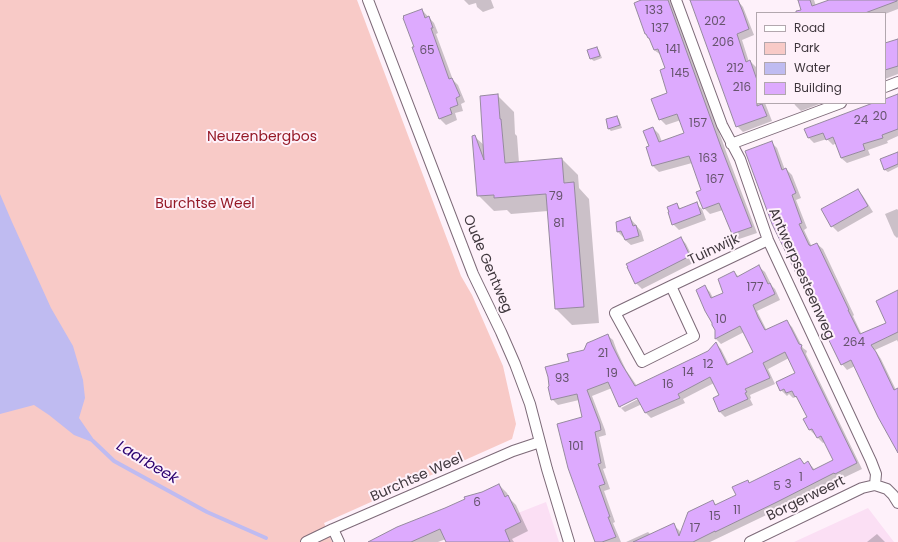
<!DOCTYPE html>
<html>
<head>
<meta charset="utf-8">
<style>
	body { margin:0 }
	#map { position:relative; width:898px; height:542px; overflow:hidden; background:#fef1fa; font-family:Poppins,sans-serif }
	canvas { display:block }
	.legend { position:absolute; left:756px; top:12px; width:130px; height:92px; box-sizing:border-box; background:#fef1fa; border:1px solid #b2a7ae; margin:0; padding:5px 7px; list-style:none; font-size:12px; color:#3f373d }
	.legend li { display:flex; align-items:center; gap:8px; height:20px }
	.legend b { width:20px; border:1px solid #b2a7ae }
</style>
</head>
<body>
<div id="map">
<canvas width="898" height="542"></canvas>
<ul class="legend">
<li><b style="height:5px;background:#fff"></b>Road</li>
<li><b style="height:11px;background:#f8cac7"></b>Park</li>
<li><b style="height:11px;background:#bfbbf1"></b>Water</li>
<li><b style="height:11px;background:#ddaafe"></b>Building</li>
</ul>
</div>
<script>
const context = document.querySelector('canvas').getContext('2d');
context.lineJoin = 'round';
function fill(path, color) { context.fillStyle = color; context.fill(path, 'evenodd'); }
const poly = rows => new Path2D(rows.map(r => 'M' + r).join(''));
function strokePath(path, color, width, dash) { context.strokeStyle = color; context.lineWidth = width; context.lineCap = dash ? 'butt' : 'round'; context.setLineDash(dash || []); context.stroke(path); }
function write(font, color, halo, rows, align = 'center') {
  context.font = font + ' Poppins,sans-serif'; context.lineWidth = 4; context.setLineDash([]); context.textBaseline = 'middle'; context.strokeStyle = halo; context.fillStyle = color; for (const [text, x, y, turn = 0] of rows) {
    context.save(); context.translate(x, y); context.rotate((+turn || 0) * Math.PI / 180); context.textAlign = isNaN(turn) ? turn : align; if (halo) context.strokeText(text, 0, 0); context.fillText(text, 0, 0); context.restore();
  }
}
const built = poly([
	[546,502,559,542,450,542,500,520],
	[868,508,894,542,794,542]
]);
const green = poly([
	[0,0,357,0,461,276,472,295,503,366,516,424,512,439,324,523,332,542,0,542]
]);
const water = poly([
	[0,194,12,222,51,308,73,346,83,380,85,398,79,418,97,444,74,435,49,415,34,405,0,414]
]);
const shadow = poly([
	[464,0,491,0,494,8,483,12,477,7,476,3,469,5],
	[639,0,671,0,727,154,757,233,739,239,733,233,723,210,710,214,704,208,702,191,692,163,659,172,653,166,650,147,653,128,659,134,662,142,685,134,681,120,666,125,660,119,668,93,666,69,661,55,654,50,651,40,649,38],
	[691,0,738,1,743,7,754,35,742,40,749,62,750,61,756,67,757,71,757,103,765,103,772,121,743,132,737,126],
	[799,0,814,0,816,6,832,0,898,0,898,9,885,14,885,13,803,13],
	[422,10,434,23,438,33,436,34,453,80,458,85,465,102,461,104,463,111,455,113,457,120,446,125,440,119,414,48,415,47],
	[898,40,898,74,885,79,885,44],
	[597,48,599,50,602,58,594,61,591,59,588,51],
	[898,95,898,136,887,141,888,143,868,150,870,155,847,163,841,158,836,143,833,145,827,139,814,143,809,138,806,130,876,103,885,103,885,100],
	[498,96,514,112,515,134,517,136,519,163,562,159,578,175,579,188,589,199,599,323,572,325,556,309,548,211,511,214,507,210,494,211,478,195,475,137,485,146],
	[794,103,822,103,801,111,795,105],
	[617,117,619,119,622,128,611,131,608,128],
	[772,143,777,148,785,170,786,169,792,175,801,198,796,200,807,228,804,230,812,247,817,244,823,249,854,315,853,316,862,335,888,323,898,293,898,342,897,340,875,350,881,359,896,390,898,389,898,451,855,366,847,370,842,364],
	[898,153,898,167,888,172,885,170,882,160],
	[858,190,863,196,873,212,838,232,832,226],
	[696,204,702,209,706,220,679,230,673,224,677,205,681,209],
	[897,209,898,210,898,237,897,238,894,235,885,214],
	[630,218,641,231,644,241,631,245,625,240,624,237,623,237,618,232],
	[681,238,686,244,695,262,642,289,636,283],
	[759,267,765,272,772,286,775,289,780,300,757,311,767,331,787,322,792,327,803,348,807,351,806,354,810,362,862,469,841,479,840,478,783,507,710,542,626,542,648,532,651,535,673,525,679,530,681,534,713,502,717,505,737,495,748,481,750,484,800,459,805,464,808,462,815,470,834,461,825,442,823,443,818,438,816,435,815,435,810,430,808,418,799,400,796,397,793,398,789,394,787,396,781,390,797,373,789,358,768,369,775,384,750,395,751,398,750,399,753,405,725,417,720,412,714,399,721,395,714,383,683,399,685,403,651,418,646,413,642,404,625,412,620,407,612,388,592,396,605,430,606,435,599,437,606,468,603,469,610,489,604,491,615,522,613,523,621,542,596,542,583,418,579,400,558,405,552,399,570,362,607,335,613,340,617,351,626,370,637,386,708,352,716,344,721,349,729,365,754,352,744,332,721,344,716,339,716,330,705,287,710,292,713,298,724,293,734,272,739,277],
	[641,395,642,397,621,408,621,405],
	[499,485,507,493,509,498,516,505,528,531,512,539,514,542,447,542,446,539,438,542,368,542],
	[877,534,885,542,867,542]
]);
const stream = poly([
	[93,441,114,461,207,512,266,538]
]);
const building = poly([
	[641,0,668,0,721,147,752,227,732,234,719,203,703,209,696,192,701,190,689,156,652,166,646,147,649,146,643,131,653,127,659,142,684,133,677,114,659,120,651,99,667,93,660,70,665,68,658,49,654,50,649,38,648,38,646,34,645,34,634,3,641,0],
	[690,0,738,0,743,12,749,29,737,34,746,62,750,60,757,80,757,106,762,104,767,116,736,127,690,0],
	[798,0,810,0,812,6,829,0,897,0,897,1,865,13,796,13,796,11,801,10,798,0],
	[422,9,425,18,429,16,433,28,431,28,449,79,452,78,460,96,456,98,458,105,450,108,452,114,439,119,412,47,414,47,403,18,404,17,403,16,422,9],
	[898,39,898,66,885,70,885,43,898,39],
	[597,47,600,56,590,59,587,50,597,47],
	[498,94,500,119,501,119,505,163,562,158,564,183,574,182,584,307,555,309,546,194,494,198,494,195,477,196,472,136,475,135,484,160,480,96,498,94],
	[898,94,898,129,882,135,883,138,863,144,865,150,841,158,833,137,826,140,823,133,808,138,804,129,873,103,885,103,885,99,898,94],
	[617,116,620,125,608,129,606,119,617,116],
	[772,141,782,170,786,168,796,193,792,195,802,223,799,224,809,245,810,245,810,246,817,243,849,310,848,310,860,334,886,323,876,301,898,290,898,332,871,345,876,352,894,390,898,388,898,453,878,417,851,360,841,365,772,224,745,151,772,141],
	[898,152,898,164,884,170,880,159,898,152],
	[858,189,868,206,831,227,821,209,858,189],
	[697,202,701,214,672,225,668,212,669,212,667,207,677,203,679,209,697,202],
	[630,217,633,226,636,225,639,236,625,240,621,231,617,232,616,222,630,217],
	[681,237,690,256,635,284,627,267,628,267,626,264,681,237],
	[759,265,768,284,770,283,775,294,753,305,758,317,765,330,787,320,799,344,802,345,801,348,805,356,857,463,835,474,834,473,777,502,715,532,715,531,693,542,633,542,674,523,679,536,688,512,713,500,715,505,736,495,732,487,748,480,749,483,800,458,804,464,808,461,813,470,833,460,821,436,817,438,812,429,809,430,803,419,807,417,796,396,795,397,792,391,786,393,784,389,780,391,776,382,795,373,785,352,763,363,770,378,745,389,747,392,745,393,748,399,719,412,713,398,719,395,710,377,678,394,680,398,645,413,637,398,619,407,608,382,587,390,600,424,601,430,595,432,601,463,598,464,605,484,599,486,610,517,608,517,616,537,602,542,595,542,589,526,568,468,557,424,582,417,577,394,551,400,548,387,549,386,548,377,545,367,569,361,567,354,584,350,587,343,592,341,608,334,612,345,621,363,635,386,708,351,716,342,727,365,753,352,740,326,715,339,715,330,712,325,712,323,705,311,696,290,705,285,711,298,723,293,718,279,734,271,737,277,759,265],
	[499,484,505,497,508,495,521,522,505,530,510,542,446,542,440,529,411,542,368,542,397,527,445,508,465,499,464,497,482,492,499,484]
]);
const minor = poly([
	[368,0,473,274,501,332,515,364,530,404,547,469,569,542],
	[676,0,722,125,740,159,768,240,871,461,876,474,875,485],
	[885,87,898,82],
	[731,144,841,103],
	[671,286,694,336,642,362,615,313,671,286,768,240],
	[875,485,887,489,893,495,898,503],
	[333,529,339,542],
	[306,542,333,529,513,451,540,442],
	[750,542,862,488,875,485]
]);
const numberNames = [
	["133",654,11],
	["202",715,22],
	["137",660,29],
	["206",723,43],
	["141",673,50],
	["65",427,51],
	["212",735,69],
	["145",680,74],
	["216",742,88],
	["20",880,117],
	["24",861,121],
	["157",698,124],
	["163",708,159],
	["167",715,180],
	["79",556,197],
	["81",559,224],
	["177",755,288],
	["10",721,320],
	["264",854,343],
	["21",603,354],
	["12",708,365],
	["14",688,373],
	["19",612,374],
	["93",562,379],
	["16",668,385],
	["101",576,447],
	["1",801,478],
	["3",788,485],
	["5",777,487],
	["6",477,503],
	["11",737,511],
	["15",715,517],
	["17",695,529]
];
const parkNames = [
	["Neuzenbergbos",262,137],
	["Burchtse Weel",205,204]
];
const streetNames = [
	["Tuinwijk",714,250,-25],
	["Oude Gentweg",487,264,67],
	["Antwerpsesteenweg",801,274,66],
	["Burchtse Weel",417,478,-24],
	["Borgerweert",806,499,-26]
];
const waterNames = [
	["Laarbeek",147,463,31]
];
fill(built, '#fbdff4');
fill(green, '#f8cac7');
fill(water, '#bfbbf1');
fill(shadow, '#0003');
strokePath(stream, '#bfbbf1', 4);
fill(building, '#ddaafe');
strokePath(building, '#968a9e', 1);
strokePath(minor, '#7d6a78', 12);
strokePath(minor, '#fff', 10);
write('12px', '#66546d', null, numberNames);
write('14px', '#951927', '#fef1fa', parkNames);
write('14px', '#3f373d', '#fef1fa', streetNames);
write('italic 15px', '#2c0370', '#fef1fa', waterNames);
</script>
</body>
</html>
